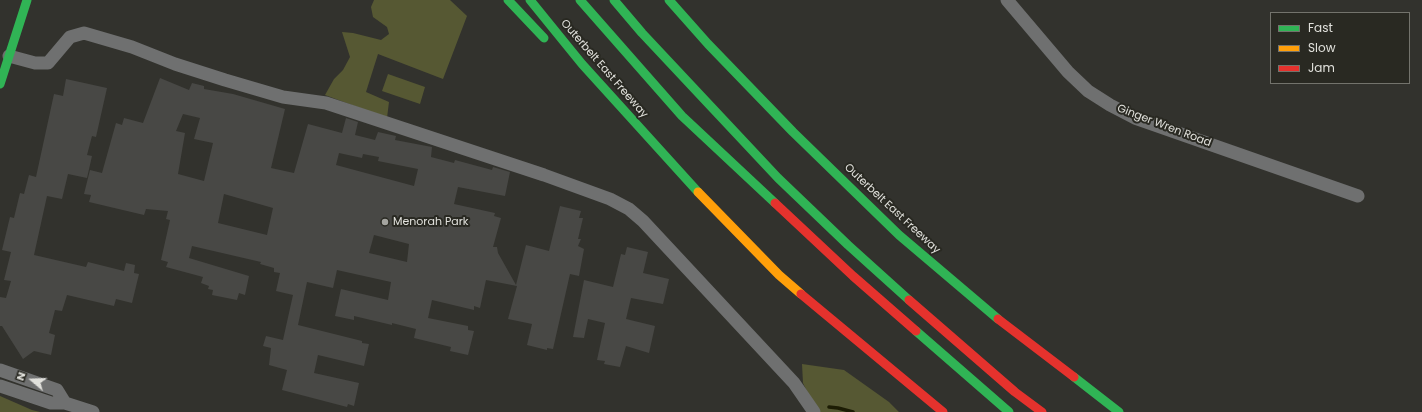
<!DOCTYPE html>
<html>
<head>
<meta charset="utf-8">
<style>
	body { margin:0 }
	#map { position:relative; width:1422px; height:412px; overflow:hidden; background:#32322d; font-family:Poppins,sans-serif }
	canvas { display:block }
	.legend { position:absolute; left:1270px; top:12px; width:140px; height:72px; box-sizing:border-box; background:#292922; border:1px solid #73736c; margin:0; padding:5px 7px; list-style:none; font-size:12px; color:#e1e1dc }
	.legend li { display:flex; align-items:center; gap:8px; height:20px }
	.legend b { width:20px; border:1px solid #73736c }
	.north { position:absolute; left:12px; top:360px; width:40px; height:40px; -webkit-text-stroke:3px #292922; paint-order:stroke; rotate:289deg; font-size:11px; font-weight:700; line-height:16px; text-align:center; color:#e1e1dc }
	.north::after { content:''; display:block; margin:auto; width:14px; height:18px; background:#e1e1dc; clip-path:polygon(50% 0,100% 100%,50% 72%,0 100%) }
</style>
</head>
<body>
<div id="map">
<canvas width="1422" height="412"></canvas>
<ul class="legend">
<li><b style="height:5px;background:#30b455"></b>Fast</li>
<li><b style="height:5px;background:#ff9f0a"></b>Slow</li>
<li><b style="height:5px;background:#e5322d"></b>Jam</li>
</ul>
<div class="north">N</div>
</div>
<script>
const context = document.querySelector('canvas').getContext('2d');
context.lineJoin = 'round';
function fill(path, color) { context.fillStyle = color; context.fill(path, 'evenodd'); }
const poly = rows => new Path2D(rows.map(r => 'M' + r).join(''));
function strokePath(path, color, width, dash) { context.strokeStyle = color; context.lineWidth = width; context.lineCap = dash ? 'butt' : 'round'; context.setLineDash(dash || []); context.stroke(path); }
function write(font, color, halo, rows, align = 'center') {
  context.font = font + ' Poppins,sans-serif'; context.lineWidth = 4; context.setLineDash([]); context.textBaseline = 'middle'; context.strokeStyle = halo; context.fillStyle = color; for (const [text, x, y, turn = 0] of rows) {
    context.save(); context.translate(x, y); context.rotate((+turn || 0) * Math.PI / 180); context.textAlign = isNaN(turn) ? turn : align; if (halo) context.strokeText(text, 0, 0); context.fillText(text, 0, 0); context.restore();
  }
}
const green = poly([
	[374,0,450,0,467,16,443,79,378,54,366,92,389,102,387,118,325,95,334,79,343,70,350,57,342,32,353,33,381,40,389,34,387,27,373,17,371,7],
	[388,74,425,87,420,104,382,91],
	[802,364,844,370,889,402,899,412,817,412,803,383],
	[0,396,32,410,40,412,0,412]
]);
const stream = poly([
	[829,407,838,408,853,412]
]);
const building = poly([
	[160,78,189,90,192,83,204,86,204,89,233,94,285,109,271,168,294,173,308,124,342,133,346,118,358,122,355,135,375,140,378,132,396,136,395,140,432,147,431,157,454,163,455,160,492,170,493,167,510,172,505,196,458,187,454,204,495,213,494,216,501,218,493,247,497,247,498,253,516,285,526,245,549,251,560,206,581,211,579,218,583,218,578,239,581,239,578,246,584,249,579,276,570,274,553,349,547,348,547,350,527,345,532,324,508,319,517,286,486,280,480,308,474,306,474,310,432,300,428,318,468,326,468,330,474,331,468,355,450,351,451,347,414,338,416,329,392,323,392,325,354,316,354,320,335,316,341,289,388,300,391,282,337,270,333,288,307,282,298,325,362,341,362,343,369,344,364,366,318,355,314,373,359,383,354,406,348,404,347,407,282,390,287,370,269,365,271,348,263,346,266,336,283,340,293,295,276,291,280,273,274,272,274,268,260,264,261,262,192,246,189,258,249,276,245,295,239,293,237,300,212,295,213,290,208,289,209,286,201,283,203,277,166,267,168,262,161,260,170,220,166,219,168,211,146,209,144,215,89,202,91,195,84,194,90,170,102,173,116,123,122,125,124,118,143,123],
	[183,114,200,118,194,139,213,143,204,181,178,174,185,133,176,131],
	[339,153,362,158,363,154,379,157,378,161,418,169,414,186,336,165],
	[224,194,273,208,267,235,218,223],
	[374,235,409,244,407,262,369,253],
	[66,79,107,88,96,137,92,136,87,155,92,156,87,178,68,174,62,199,47,196,34,255,86,267,88,262,124,271,126,263,135,265,134,273,139,274,132,303,116,299,114,306,67,295,62,311,55,310,49,333,55,335,51,355,34,351,23,359,2,326,0,326,0,297,6,298,11,281,4,280,11,252,2,250,10,217,14,218,20,193,24,194,29,175,36,177,54,94,63,96],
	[627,247,648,252,643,273,669,279,663,304,631,298,626,319,655,326,649,353,626,346,620,367,604,364,605,361,597,360,605,323,588,319,584,338,573,337,584,280,613,287,621,254,625,255]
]);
const street = poly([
	[1007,0,1068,72,1088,91,1110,105,1135,118,1358,196],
	[9,56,35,63,48,63,70,37,84,33,132,47,175,64,225,80,283,97,326,103,544,175,610,199,629,209,643,221,794,383,814,412],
	[0,370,57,390,65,403],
	[0,386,51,403,65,403,93,412]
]);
const fast = poly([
	[508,0,544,38],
	[530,0,582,64,698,192],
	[580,0,682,116,775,203],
	[614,0,642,33,778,178,848,245,909,300],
	[669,0,708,44,793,132,899,235,998,319],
	[0,84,27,0],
	[916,331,1009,412],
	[1074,377,1119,412]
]);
const slow = poly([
	[698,192,779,275,801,294]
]);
const jam = poly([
	[775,203,853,276,916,331],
	[801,294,943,412],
	[909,300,1015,392,1042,412],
	[998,319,1074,377]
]);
const markers = [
	[385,222,4,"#a4a49f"]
];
const streetNames = [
	["Outerbelt East Freeway",604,69,49],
	["Ginger Wren Road",1164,126,21],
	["Outerbelt East Freeway",892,209,43]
];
const poiNames = [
	["Menorah Park",393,222]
];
fill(green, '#565833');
strokePath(stream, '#1c1c04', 3.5);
fill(building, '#484845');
strokePath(street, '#6f7070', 13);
strokePath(fast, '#30b455', 9);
strokePath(slow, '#ff9f0a', 9);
strokePath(jam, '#e5322d', 9);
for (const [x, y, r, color] of markers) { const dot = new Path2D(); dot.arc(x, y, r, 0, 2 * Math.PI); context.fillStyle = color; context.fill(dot); strokePath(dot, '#292922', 1.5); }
write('11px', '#e1e1dc', '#292922', streetNames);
write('11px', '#e1e1dc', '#292922', poiNames, 'left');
</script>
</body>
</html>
